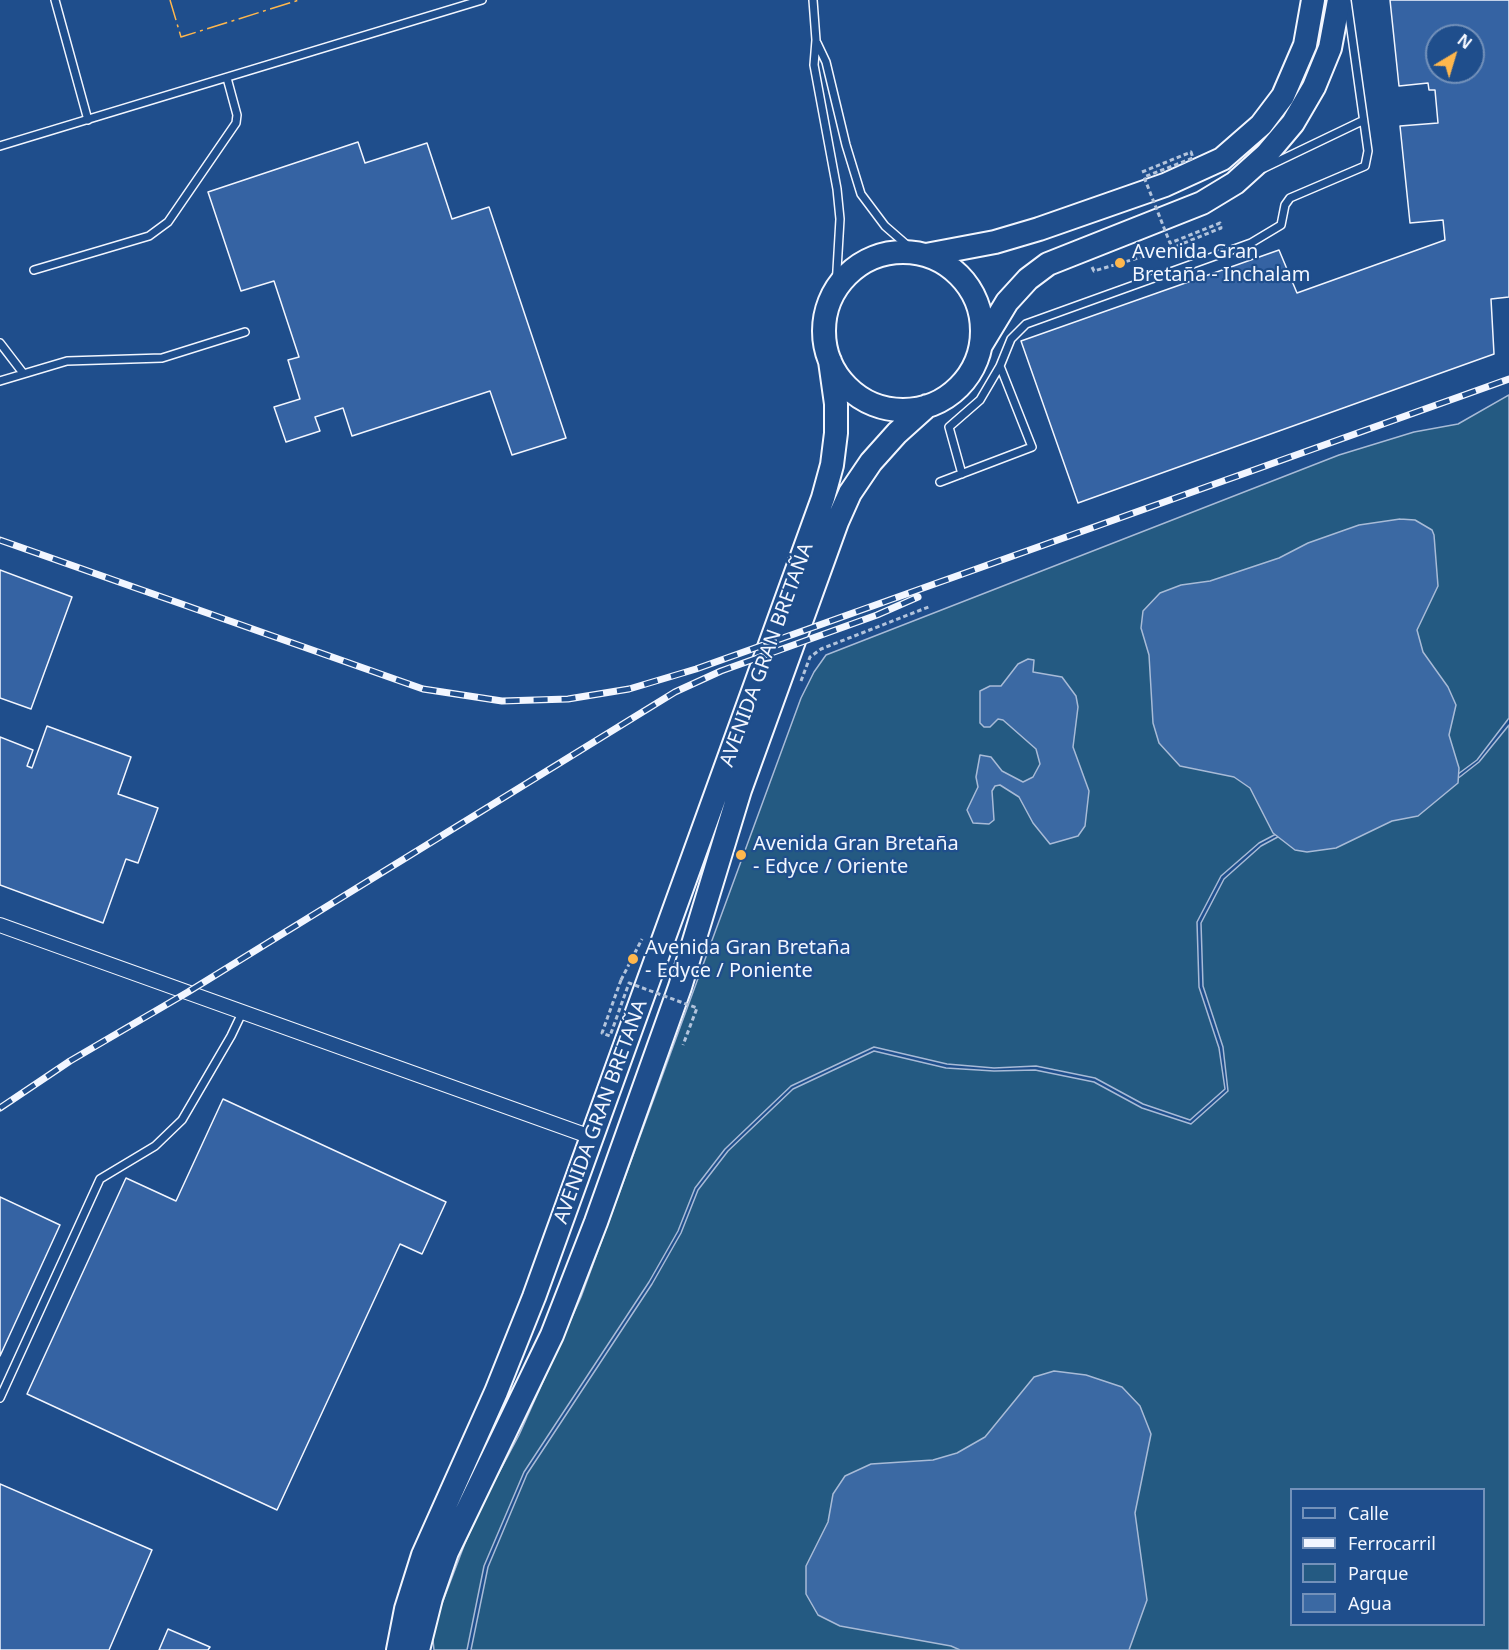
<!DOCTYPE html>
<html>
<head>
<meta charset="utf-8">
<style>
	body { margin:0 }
	#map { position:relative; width:1509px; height:1650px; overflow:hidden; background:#1f4e8c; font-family:"Noto Sans",sans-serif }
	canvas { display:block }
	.legend { position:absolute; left:1290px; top:1488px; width:195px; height:138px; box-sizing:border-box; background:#1f4e8c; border:2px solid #7391ba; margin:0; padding:8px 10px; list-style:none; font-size:18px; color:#f2f6ff }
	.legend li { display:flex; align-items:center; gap:12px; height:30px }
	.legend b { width:30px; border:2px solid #7391ba }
	.north { position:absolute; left:1425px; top:24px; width:60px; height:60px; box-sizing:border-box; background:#1f4e8c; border:2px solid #7391ba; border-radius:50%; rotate:38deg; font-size:16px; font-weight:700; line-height:24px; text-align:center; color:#f2f6ff }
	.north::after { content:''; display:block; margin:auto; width:21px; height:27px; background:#ffb74d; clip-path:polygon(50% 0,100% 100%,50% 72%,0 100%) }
</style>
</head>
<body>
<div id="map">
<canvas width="1509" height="1650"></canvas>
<ul class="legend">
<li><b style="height:8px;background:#1f4e8c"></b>Calle</li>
<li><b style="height:8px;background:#f2f6ff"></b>Ferrocarril</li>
<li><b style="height:16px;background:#245a82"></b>Parque</li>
<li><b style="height:16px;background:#3b69a3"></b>Agua</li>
</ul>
<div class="north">N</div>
</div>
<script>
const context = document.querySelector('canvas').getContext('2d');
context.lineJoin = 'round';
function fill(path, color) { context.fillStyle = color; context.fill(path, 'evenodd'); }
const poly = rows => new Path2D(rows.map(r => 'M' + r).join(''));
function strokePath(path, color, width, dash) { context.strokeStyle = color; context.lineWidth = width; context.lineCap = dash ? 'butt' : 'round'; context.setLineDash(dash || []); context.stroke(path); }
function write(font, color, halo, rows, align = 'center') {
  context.font = font + ' "Noto Sans",sans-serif'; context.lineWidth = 4.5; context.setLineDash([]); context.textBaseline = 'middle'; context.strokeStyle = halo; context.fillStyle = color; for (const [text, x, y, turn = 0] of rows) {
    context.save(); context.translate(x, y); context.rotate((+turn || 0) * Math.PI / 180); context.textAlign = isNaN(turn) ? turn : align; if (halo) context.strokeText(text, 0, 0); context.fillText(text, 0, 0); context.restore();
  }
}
const green = poly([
	[1509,395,1509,718,1477,760,1423,800,1299,822,1259,843,1221,876,1197,922,1199,987,1219,1048,1225,1089,1190,1120,1143,1104,1095,1078,1036,1066,994,1068,947,1064,874,1047,791,1086,725,1149,695,1188,678,1231,649,1282,524,1472,484,1566,467,1650,434,1650,432,1630,465,1543,486,1497,519,1435,581,1297,801,698,814,672,826,655,1339,455,1414,432,1458,424,1509,395],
	[1509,725,1509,1650,471,1650,488,1567,527,1474,652,1284,681,1233,698,1190,728,1151,793,1089,874,1051,946,1068,994,1071,1035,1070,1094,1082,1142,1108,1191,1124,1228,1091,1223,1047,1203,986,1201,923,1224,879,1261,846,1300,825,1425,804,1479,762,1509,725],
	[1292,1490,1484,1490,1484,1624,1292,1624,1292,1490]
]);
const water = poly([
	[1400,519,1415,520,1432,530,1434,535,1438,586,1417,630,1423,652,1448,687,1456,705,1449,735,1459,768,1458,783,1418,816,1392,821,1336,848,1307,852,1295,850,1273,833,1250,788,1234,777,1180,766,1159,743,1153,723,1149,655,1141,628,1143,611,1160,593,1181,585,1210,581,1279,558,1308,543,1359,525,1400,519],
	[1028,659,1034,660,1033,672,1062,677,1076,696,1078,707,1073,747,1089,791,1085,826,1078,836,1050,844,1033,823,1019,797,1000,785,995,786,992,791,994,820,989,824,973,823,967,810,978,787,976,777,980,755,991,757,1002,771,1023,782,1033,777,1040,764,1036,749,1003,720,998,719,990,727,984,727,980,723,980,691,990,686,1001,686,1018,664,1028,659],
	[1054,1371,1086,1375,1122,1387,1140,1406,1151,1434,1135,1513,1147,1600,1129,1650,960,1650,951,1646,840,1626,818,1615,806,1594,806,1566,828,1522,833,1494,845,1476,871,1464,933,1460,957,1453,985,1437,1034,1377,1054,1371]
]);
const building = poly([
	[1390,0,1509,0,1509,297,1491,299,1494,354,1078,503,1021,341,1279,250,1297,293,1445,240,1443,220,1410,223,1400,126,1438,123,1435,90,1429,90,1428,83,1399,86,1390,0],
	[1437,36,1473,36,1473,72,1437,72,1437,36],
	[358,142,365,163,427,143,452,219,489,207,566,438,512,455,490,391,352,436,343,408,315,417,320,431,286,442,274,407,300,399,288,360,299,357,274,281,241,291,208,192,358,142],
	[0,570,72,597,31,709,0,698,0,570],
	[47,726,131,757,118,794,158,808,138,863,126,859,103,923,0,885,0,737,33,750,27,766,32,768,47,726],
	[223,1099,446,1202,422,1254,400,1244,277,1510,27,1394,126,1178,176,1201,223,1099],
	[0,1197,60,1225,0,1356,0,1197],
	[0,1484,152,1550,109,1650,0,1650,0,1484],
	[168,1629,210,1647,208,1650,159,1650,168,1629]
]);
const path = poly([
	[1092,267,1094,271,1172,248],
	[801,681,810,657,821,649,931,606],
	[621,980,642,939]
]);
const lane = poly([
	[55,0,88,120],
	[813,0,816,40,814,65,837,189,840,219,836,287],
	[817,43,826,62,846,145,861,194,885,226,916,253],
	[0,146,482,0],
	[1264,168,1362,121],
	[34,270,149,236,168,222,236,123,237,115,227,78],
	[0,343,23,373],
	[0,381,67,361,162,358,245,332],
	[962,474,949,427,980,400,1000,366],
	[940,482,1032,447,1000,366,1011,339,1026,324,1251,243,1281,225,1285,205,1290,198,1365,166,1368,151,1347,1],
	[0,1398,100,1179,155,1146,182,1120,231,1036,242,1013]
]);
const street = poly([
	[0,925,591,1137]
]);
const primary = poly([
	'824 331a79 79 0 1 1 158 0a79 79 0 1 1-158 0Z',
	[926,255,995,242,1039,229,1165,185,1222,159,1261,125,1283,96,1305,45,1313,0],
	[981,345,1007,302,1028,279,1048,264,1202,203,1235,183,1266,155,1293,123,1314,87,1330,48,1339,0],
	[398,1650,406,1609,423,1555,496,1392,534,1297,823,498,832,465,836,433,836,404,830,361],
	[418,1650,431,1598,447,1552,552,1335,596,1222,680,987,740,790,837,522,850,493,871,462,897,433,927,406]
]);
const rail = poly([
	[0,540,423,689,502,701,568,699,629,689,696,669,1509,379],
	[0,1108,70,1061,188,992,675,692,721,671,877,615,918,597]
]);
const pathBridge = poly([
	[1142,172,1191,152,1193,158,1144,177,1170,243,1220,223,1221,228,1172,248],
	[621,980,602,1033,610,1036,629,983,697,1008,683,1045]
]);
const power = poly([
	[170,0,181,37,299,0]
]);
const markers = [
	[1120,263,6,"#ffb74d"],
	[741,855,6,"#ffb74d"],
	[633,959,6,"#ffb74d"]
];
const poiNames = [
	["Avenida Gran",1132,252],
	["Bretaña - Inchalam",1132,275],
	["Avenida Gran Bretaña",753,844],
	["- Edyce / Oriente",753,867],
	["Avenida Gran Bretaña",645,948],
	["- Edyce / Poniente",645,971]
];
const streetNames = [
	["AVENIDA GRAN BRETAÑA",767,655,-70],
	["AVENIDA GRAN BRETAÑA",601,1112,-70]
];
fill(green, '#245a82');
strokePath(green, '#a8bbd7', 1.5);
fill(water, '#3b69a3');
strokePath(water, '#a8bbd7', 1.5);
fill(building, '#3563a3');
strokePath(building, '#f2f6ff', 1.5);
strokePath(lane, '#f2f6ff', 10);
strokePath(street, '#f2f6ff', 16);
strokePath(primary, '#f2f6ff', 26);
strokePath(path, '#b3c4dc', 3, [4.5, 3]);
strokePath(lane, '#1f4e8c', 7);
strokePath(street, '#1f4e8c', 14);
strokePath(primary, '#1f4e8c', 22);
strokePath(rail, '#f2f6ff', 7);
strokePath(rail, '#1f4e8c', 4.5, [14]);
strokePath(pathBridge, '#b3c4dc', 3, [4.5, 3]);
strokePath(power, '#ffb74d', 1.5, [21, 4.5, 3, 4.5]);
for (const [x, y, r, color] of markers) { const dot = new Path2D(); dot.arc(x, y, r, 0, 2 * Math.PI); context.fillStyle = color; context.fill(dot); strokePath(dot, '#1f4e8c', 2); }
write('20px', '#f2f6ff', '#1f4e8c', poiNames, 'left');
write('20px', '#f2f6ff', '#1f4e8c', streetNames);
</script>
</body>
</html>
